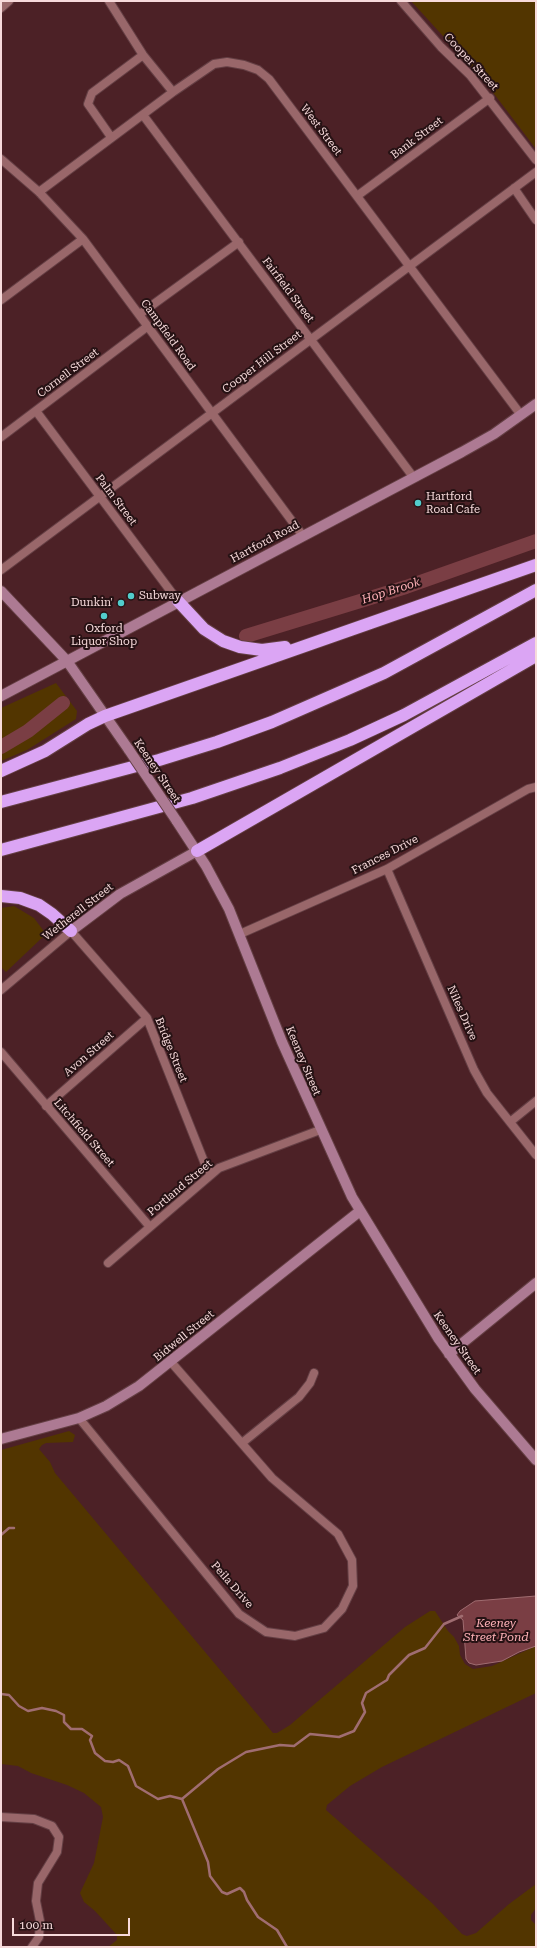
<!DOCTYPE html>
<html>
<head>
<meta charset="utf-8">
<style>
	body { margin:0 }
	#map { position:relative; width:537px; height:1948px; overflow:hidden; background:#4c2126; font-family:"Roboto Serif",serif }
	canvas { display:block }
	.frame { position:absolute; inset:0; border:2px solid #f7dadb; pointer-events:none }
	.scale { position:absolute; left:12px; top:1918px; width:118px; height:18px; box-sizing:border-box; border:2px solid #f7dadb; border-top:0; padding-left:5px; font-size:12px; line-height:14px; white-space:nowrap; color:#f7dadb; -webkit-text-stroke:3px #261214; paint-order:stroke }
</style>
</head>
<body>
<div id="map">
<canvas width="537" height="1948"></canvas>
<div class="frame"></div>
<div class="scale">100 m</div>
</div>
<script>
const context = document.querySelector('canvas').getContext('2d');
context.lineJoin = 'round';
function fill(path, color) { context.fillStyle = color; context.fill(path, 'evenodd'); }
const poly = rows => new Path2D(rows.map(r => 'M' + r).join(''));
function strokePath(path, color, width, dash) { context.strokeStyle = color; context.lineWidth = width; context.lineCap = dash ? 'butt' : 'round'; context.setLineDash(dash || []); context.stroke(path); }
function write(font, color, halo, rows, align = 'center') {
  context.font = font + ' "Roboto Serif",serif'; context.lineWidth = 4; context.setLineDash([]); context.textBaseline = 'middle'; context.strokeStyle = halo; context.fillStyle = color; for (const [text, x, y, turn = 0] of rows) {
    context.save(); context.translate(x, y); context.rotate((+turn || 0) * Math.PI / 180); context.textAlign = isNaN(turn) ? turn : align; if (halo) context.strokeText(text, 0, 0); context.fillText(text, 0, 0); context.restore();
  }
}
const green = poly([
	[411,1,536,1,536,149,485,82],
	[56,683,77,711,76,719,27,750,1,761,1,708],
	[14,906,34,918,46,934,6,972,1,967,1,908],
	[69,1431,75,1435,73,1442,46,1443,42,1445,39,1449,50,1462,55,1473,273,1733,277,1733,290,1725,405,1627,430,1611,435,1611,448,1631,454,1637,459,1646,460,1655,465,1664,473,1669,492,1666,536,1646,536,1693,382,1767,350,1786,327,1805,326,1810,432,1903,462,1934,467,1936,476,1933,509,1904,536,1884,536,1908,531,1915,531,1920,536,1925,536,1947,108,1947,117,1940,117,1935,95,1911,84,1902,80,1893,94,1863,103,1817,101,1807,84,1793,67,1785,31,1773,18,1766,1,1764,1,1450]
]);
const water = poly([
	[536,1596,536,1646,519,1652,502,1661,476,1665,469,1663,466,1659,463,1620,457,1615,460,1611,475,1601,536,1596]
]);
const stream = poly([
	[1,1535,9,1528,14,1528],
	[1,1694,9,1695,19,1706,28,1711,42,1708,56,1711,64,1715,64,1722,71,1729,82,1729,92,1736,90,1740,95,1753,105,1761,113,1762,119,1760,128,1766,136,1786,158,1799,170,1796,182,1799,218,1769,246,1752,280,1745,294,1746,310,1734,339,1737,354,1731,365,1712,362,1703,366,1693,387,1680,389,1675,409,1655,425,1648,444,1624,462,1616],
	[182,1799,208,1862,210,1876,222,1892,227,1894,240,1888,244,1892,247,1900,258,1917,277,1930,287,1947]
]);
const river = poly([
	[246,636,406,587,536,541],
	[1,747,28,731,63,703]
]);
const street = poly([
	[109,1,143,55,173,92],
	[401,1,441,47,470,75,536,160],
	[1,8,9,1],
	[143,115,414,478],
	[111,137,88,104,92,93,143,55],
	[1,159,39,192,83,239,303,536],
	[514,188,536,220],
	[39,192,173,92,214,64,227,62,244,65,258,70,269,79,521,415],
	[357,196,490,98],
	[1,300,83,239],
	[140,314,239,242],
	[36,411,178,601],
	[1,437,148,326],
	[1,570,536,172],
	[387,869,474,1070,487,1093,536,1155],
	[240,934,387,869,528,789,536,787],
	[1,990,71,931,147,1018,205,1164,211,1174],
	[1,1052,150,1227],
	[46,1106,147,1018],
	[510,1122,536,1101],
	[108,1263,219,1168,320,1130],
	[79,1418,239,1614,266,1632,295,1636,324,1628,342,1609,353,1586,352,1560,338,1534,272,1478,171,1362],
	[242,1443,299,1397,310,1383,314,1373],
	[1,1817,34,1819,52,1826,59,1837,57,1852,38,1883,36,1901,40,1921,39,1937,32,1947]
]);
const secondary = poly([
	[1,591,67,661,129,750],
	[1,696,462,452,494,434,536,404],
	[176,820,206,866,229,909,282,1042,352,1197,438,1338,475,1389,536,1460],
	[71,931,120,894,197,851],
	[449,1354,536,1283],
	[1,1439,79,1418,106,1406,139,1386,360,1211]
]);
const highway = poly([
	[178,601,204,629,223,641,240,647,262,650,285,647],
	[1,771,45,751,88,724,105,716,536,565],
	[1,802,159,760,217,742,272,722,384,673,536,590],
	[1,850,192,798,280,768,350,740,404,715,536,643],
	[197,851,536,656],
	[1,896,20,898,39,905,52,914,71,931]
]);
const secondaryBridge = poly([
	[129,750,176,820]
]);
const markers = [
	[418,503,4,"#52cdcc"],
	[131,596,4,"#52cdcc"],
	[121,603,4,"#52cdcc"],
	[104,616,4,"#52cdcc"]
];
const streetNames = [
	["Cooper Street",471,62,47],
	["West Street",321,130,53],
	["Bank Street",417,138,-37],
	["Fairfield Street",288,290,53],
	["Campfield Road",168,335,54],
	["Cooper Hill Street",262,362,-37],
	["Cornell Street",68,373,-37],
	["Palm Street",116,500,53],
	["Hartford Road",265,542,-28],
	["Keeney Street",157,771,56],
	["Frances Drive",385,855,-27],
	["Wetherell Street",78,912,-38],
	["Niles Drive",462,1013,66],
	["Bridge Street",171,1050,68],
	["Avon Street",89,1054,-41],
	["Keeney Street",303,1061,67],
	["Litchfield Street",84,1133,49],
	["Portland Street",180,1188,-40],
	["Bidwell Street",184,1336,-39],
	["Keeney Street",457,1343,55],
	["Peila Drive",232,1585,49]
];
const poiNames = [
	["Hartford",426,497],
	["Road Cafe",426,510],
	["Subway",139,596],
	["Dunkin'",113,603,"right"],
	["Oxford",104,629,"center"],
	["Liquor Shop",104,642,"center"]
];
const waterNames = [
	["Hop Brook",391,591,-18],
	["Keeney",496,1623],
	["Street Pond",496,1637]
];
fill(green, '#523500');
fill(water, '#7a3e44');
strokePath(water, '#a06d71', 1);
strokePath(stream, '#a06d71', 2.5);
strokePath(river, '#7a3e44', 14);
strokePath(street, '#643f44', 10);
strokePath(secondary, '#643f44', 12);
strokePath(highway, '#643f44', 14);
strokePath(street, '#99676a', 8);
strokePath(secondary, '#ad7a93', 10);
strokePath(highway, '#dba5f4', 12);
strokePath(secondaryBridge, '#643f44', 12, []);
strokePath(secondaryBridge, '#ad7a93', 10);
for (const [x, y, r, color] of markers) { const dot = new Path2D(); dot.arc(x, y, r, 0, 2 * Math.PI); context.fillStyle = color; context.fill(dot); strokePath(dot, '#261214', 1.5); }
write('11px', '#f7dadb', '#261214', streetNames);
write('11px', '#f7dadb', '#261214', poiNames, 'left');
write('italic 12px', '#fdb0b6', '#261214', waterNames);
</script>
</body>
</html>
